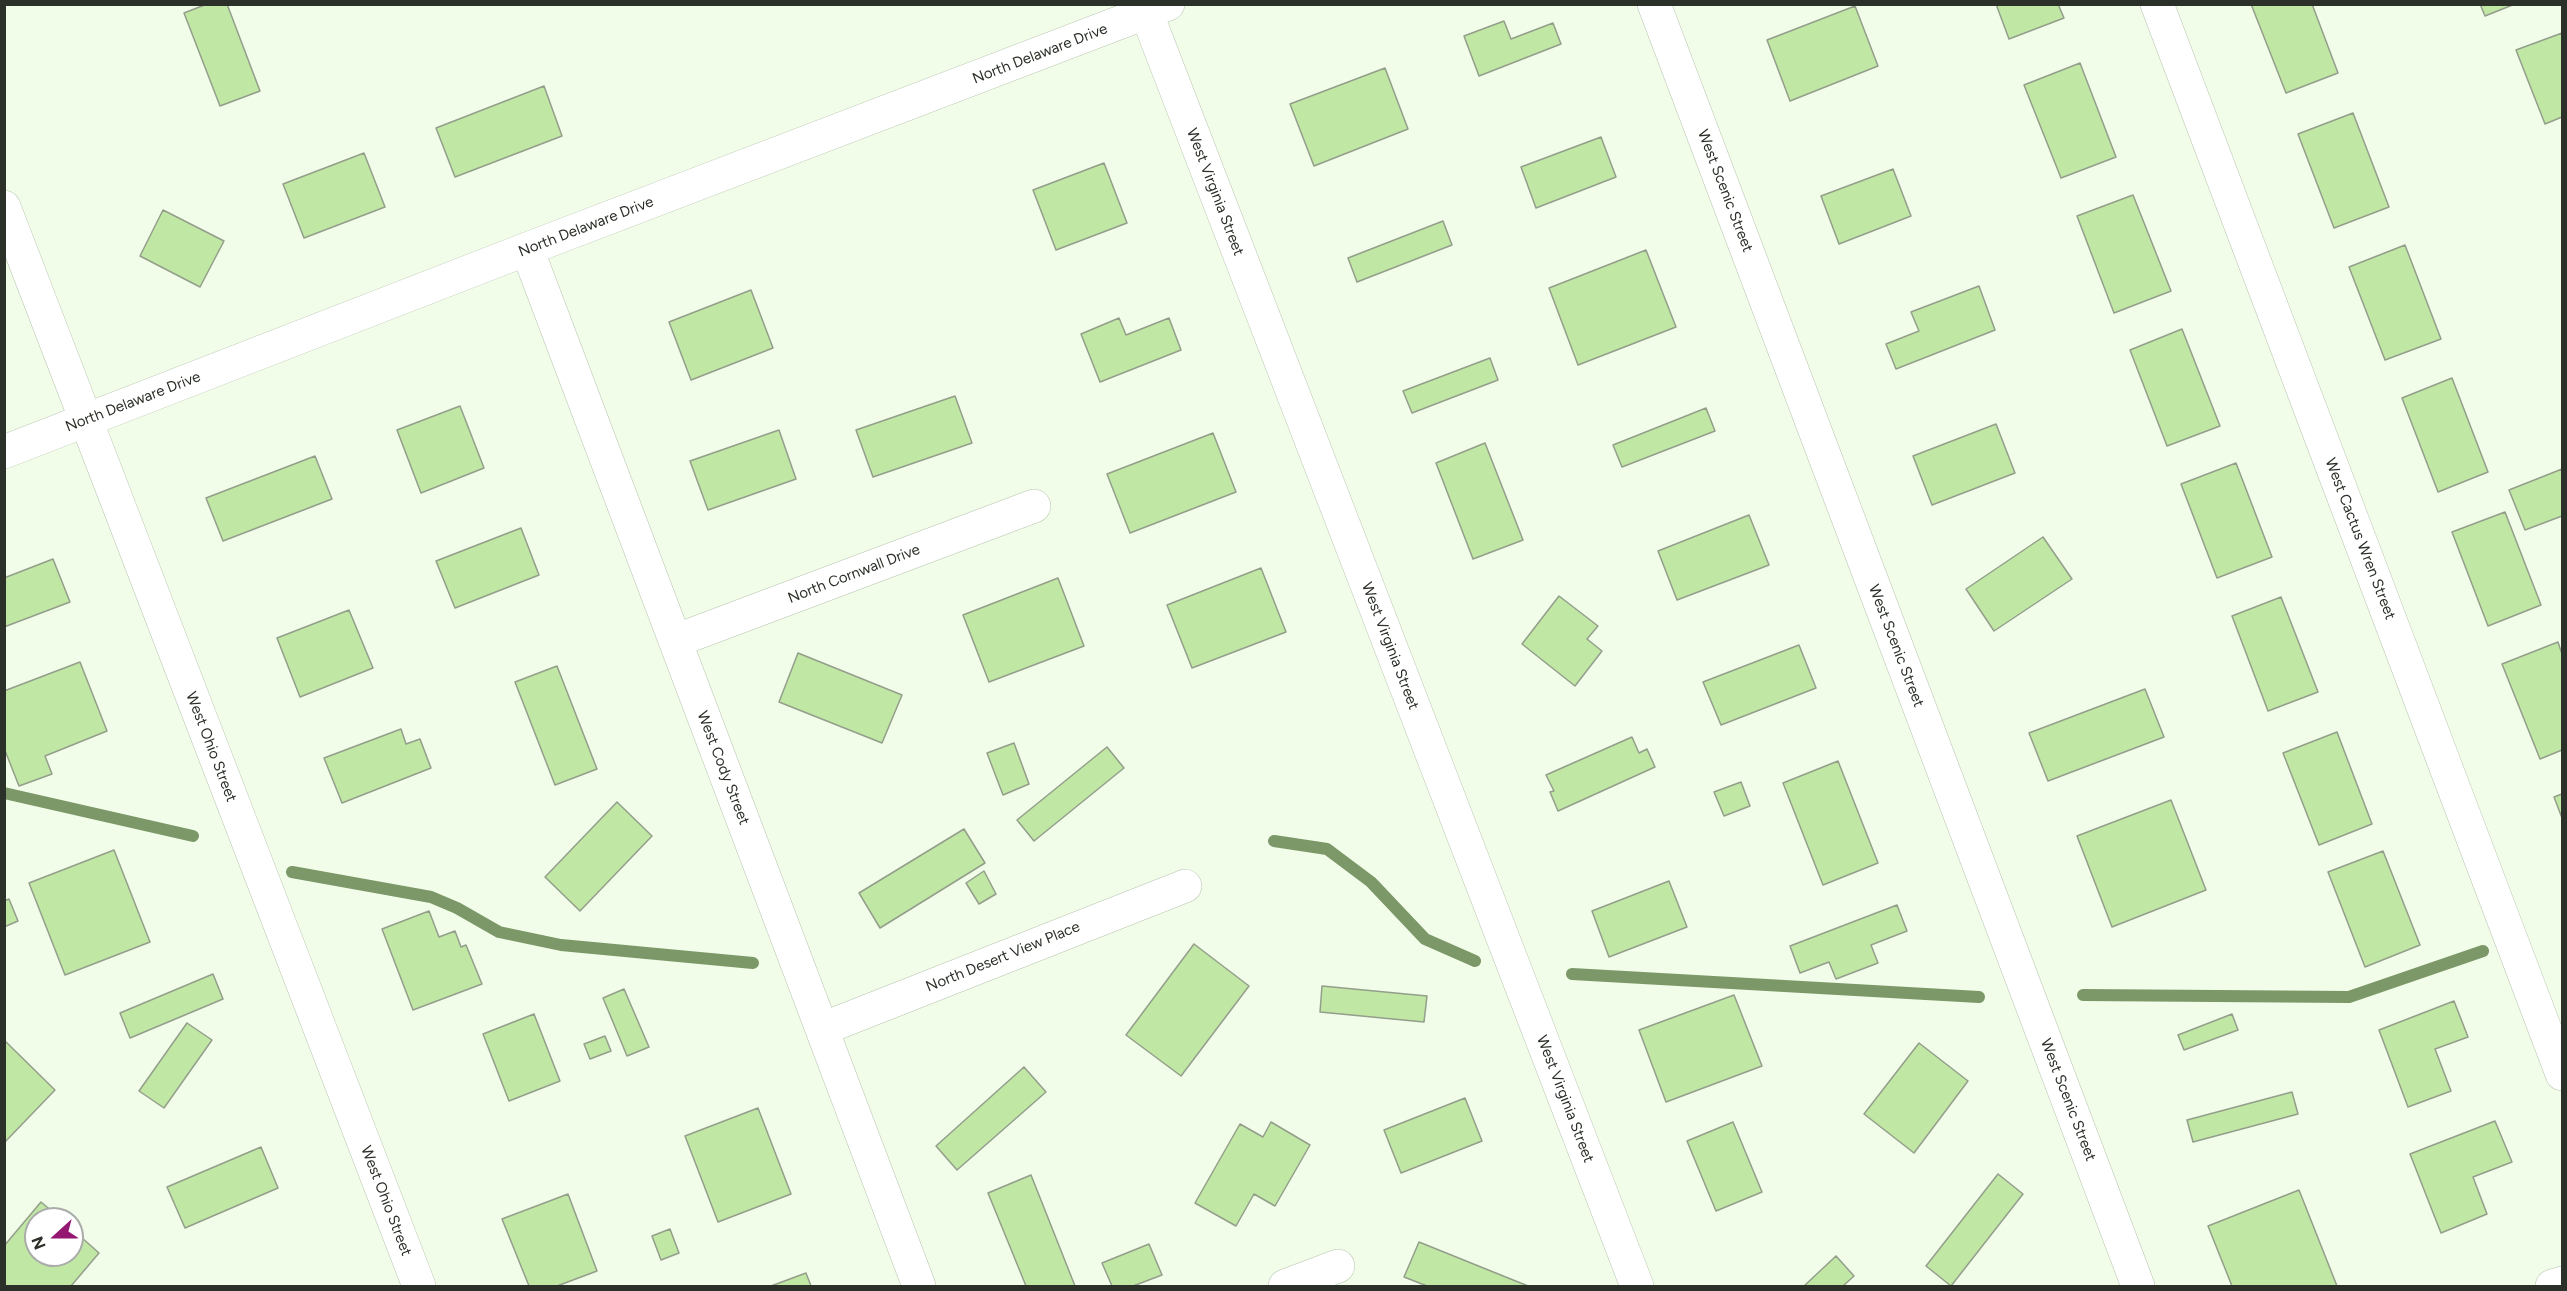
<!DOCTYPE html>
<html>
<head>
<meta charset="utf-8">
<style>
	body { margin:0 }
	#map { position:relative; width:2567px; height:1291px; overflow:hidden; background:#f1fde8; font-family:Figtree,sans-serif }
	canvas { display:block }
	.frame { position:absolute; inset:0; border:6px solid #2b3028; pointer-events:none }
	.north { position:absolute; left:24px; top:1207px; width:60px; height:60px; box-sizing:border-box; background:#fff; border:2px solid #aaaca9; border-radius:50%; rotate:249deg; font-size:16px; font-weight:700; line-height:24px; text-align:center; color:#2b3028 }
	.north::after { content:''; display:block; margin:auto; width:21px; height:27px; background:#941772; clip-path:polygon(50% 0,100% 100%,50% 72%,0 100%) }
</style>
</head>
<body>
<div id="map">
<canvas width="2567" height="1291"></canvas>
<div class="frame"></div>
<div class="north">N</div>
</div>
<script>
const context = document.querySelector('canvas').getContext('2d');
context.lineJoin = 'round';
const poly = rows => new Path2D(rows.map(r => 'M' + r).join(''));
function strokePath(path, color, width, dash) { context.strokeStyle = color; context.lineWidth = width; context.lineCap = dash ? 'butt' : 'round'; context.setLineDash(dash || []); context.stroke(path); }
function fill(path, color) { context.fillStyle = color; context.fill(path, 'evenodd'); }
function write(font, color, halo, rows, align = 'center') {
  context.font = font + ' Figtree,sans-serif'; context.lineWidth = 5; context.setLineDash([]); context.textBaseline = 'middle'; context.strokeStyle = halo; context.fillStyle = color; for (const [text, x, y, turn = 0] of rows) {
    context.save(); context.translate(x, y); context.rotate((+turn || 0) * Math.PI / 180); context.textAlign = isNaN(turn) ? turn : align; if (halo) context.strokeText(text, 0, 0); context.fillText(text, 0, 0); context.restore();
  }
}
const stream = poly([
	[4,793,193,836],
	[1274,841,1327,849,1371,882,1425,939,1475,961],
	[292,872,431,897,457,908,499,932,561,945,753,963],
	[1572,974,1979,997],
	[2083,995,2349,997,2483,951]
]);
const building = poly([
	[207,4,227,4,260,91,220,106,184,13,207,4],
	[1996,4,2058,4,2064,18,2009,39,1996,4],
	[2251,4,2312,4,2338,73,2286,93,2251,4],
	[2480,4,2515,4,2485,16,2480,4],
	[1855,6,1878,66,1790,101,1767,40,1855,6],
	[1504,21,1511,39,1553,23,1561,44,1479,76,1464,36,1504,21],
	[2562,33,2562,117,2545,124,2516,50,2562,33],
	[2080,63,2116,157,2061,178,2024,85,2080,63],
	[1385,68,1408,129,1314,166,1290,104,1385,68],
	[544,86,562,136,455,177,436,128,544,86],
	[2353,113,2389,207,2334,228,2298,134,2353,113],
	[1601,137,1616,177,1536,208,1521,167,1601,137],
	[364,153,385,207,304,238,283,184,364,153],
	[1104,163,1127,223,1056,250,1033,190,1104,163],
	[1893,169,1911,216,1839,244,1821,196,1893,169],
	[2133,195,2171,291,2114,313,2077,216,2133,195],
	[163,210,224,241,200,287,140,256,163,210],
	[1443,221,1452,245,1357,282,1348,258,1443,221],
	[2405,245,2441,339,2385,360,2349,267,2405,245],
	[1646,250,1676,327,1578,365,1549,288,1646,250],
	[1979,286,1995,330,1896,369,1886,344,1919,331,1911,312,1979,286],
	[751,290,773,348,691,380,669,322,751,290],
	[1119,318,1126,335,1169,318,1181,350,1100,382,1081,334,1119,318],
	[2182,329,2220,426,2167,446,2130,350,2182,329],
	[1490,358,1498,380,1412,413,1403,391,1490,358],
	[2452,378,2488,472,2438,492,2402,398,2452,378],
	[955,396,972,443,873,477,856,430,955,396],
	[460,406,484,468,421,493,397,430,460,406],
	[1706,408,1715,431,1622,467,1613,445,1706,408],
	[1996,424,2015,473,1932,505,1913,456,1996,424],
	[779,430,796,479,708,510,690,461,779,430],
	[1213,433,1236,492,1130,533,1107,474,1213,433],
	[1485,443,1523,540,1473,559,1436,463,1485,443],
	[315,456,332,499,223,541,206,498,315,456],
	[2236,463,2272,557,2217,578,2181,484,2236,463],
	[2562,469,2562,516,2525,530,2509,490,2562,469],
	[2505,512,2541,605,2488,626,2452,532,2505,512],
	[1749,515,1769,565,1677,600,1658,551,1749,515],
	[521,528,539,575,455,608,436,561,521,528],
	[2043,537,2072,579,1994,631,1966,589,2043,537],
	[53,559,70,602,4,627,4,578,53,559],
	[1261,568,1286,632,1192,668,1167,605,1261,568],
	[1058,578,1084,646,989,682,963,615,1058,578],
	[1559,596,1598,626,1587,639,1602,651,1575,686,1522,644,1559,596],
	[2281,597,2318,692,2268,711,2232,616,2281,597],
	[349,610,373,668,300,697,277,638,349,610],
	[2558,642,2562,654,2562,750,2540,759,2502,664,2558,642],
	[1799,645,1816,688,1721,725,1703,682,1799,645],
	[798,653,902,695,882,743,779,702,798,653],
	[80,662,107,731,45,756,52,774,19,786,4,748,4,691,80,662],
	[557,666,597,769,555,785,515,682,557,666],
	[2145,689,2164,737,2048,781,2029,733,2145,689],
	[401,729,406,744,420,739,431,768,342,803,324,758,401,729],
	[2337,732,2372,824,2319,845,2283,753,2337,732],
	[1632,737,1639,753,1647,749,1655,767,1558,811,1550,792,1554,791,1546,775,1632,737],
	[1014,743,1029,784,1003,795,987,753,1014,743],
	[1107,747,1124,768,1034,841,1017,820,1107,747],
	[1838,761,1878,863,1823,885,1783,783,1838,761],
	[1741,782,1750,806,1724,816,1714,792,1741,782],
	[2562,794,2562,818,2554,797,2562,794],
	[2171,800,2206,890,2112,927,2077,836,2171,800],
	[617,802,652,836,580,911,545,877,617,802],
	[964,829,985,863,880,928,859,893,964,829],
	[114,850,150,942,65,975,29,883,114,850],
	[2383,851,2420,945,2365,967,2328,872,2383,851],
	[984,871,996,894,979,904,966,883,984,871],
	[1669,881,1687,927,1609,957,1592,911,1669,881],
	[9,899,18,921,4,927,4,901,9,899],
	[1897,905,1907,931,1871,945,1878,963,1836,979,1829,962,1800,973,1790,946,1897,905],
	[429,911,439,937,455,931,461,947,466,945,482,984,413,1010,382,929,429,911],
	[1194,944,1249,986,1181,1076,1126,1035,1194,944],
	[213,974,223,999,130,1038,120,1013,213,974],
	[1322,986,1427,996,1424,1022,1320,1012,1322,986],
	[624,989,649,1047,627,1056,603,998,624,989],
	[1734,995,1762,1066,1666,1102,1639,1030,1734,995],
	[2454,1001,2468,1037,2435,1049,2451,1091,2408,1107,2379,1030,2454,1001],
	[534,1014,560,1081,509,1101,483,1034,534,1014],
	[2232,1014,2238,1030,2184,1050,2178,1035,2232,1014],
	[187,1023,212,1040,164,1108,139,1091,187,1023],
	[605,1036,611,1051,590,1059,584,1044,605,1036],
	[4,1040,55,1090,4,1143,4,1040],
	[1919,1043,1968,1081,1914,1153,1864,1114,1919,1043],
	[1024,1067,1046,1092,957,1170,936,1146,1024,1067],
	[2292,1092,2298,1114,2193,1142,2187,1120,2292,1092],
	[1465,1098,1482,1141,1401,1173,1384,1130,1465,1098],
	[758,1108,791,1194,718,1222,685,1136,758,1108],
	[2495,1121,2512,1162,2473,1177,2487,1214,2441,1233,2410,1154,2495,1121],
	[1271,1122,1310,1145,1275,1206,1254,1194,1236,1226,1195,1203,1240,1124,1263,1137,1271,1122],
	[1733,1122,1762,1192,1716,1211,1687,1141,1733,1122],
	[261,1147,278,1188,185,1228,167,1187,261,1147],
	[1998,1174,2023,1194,1951,1286,1926,1266,1998,1174],
	[1031,1175,1075,1286,1026,1286,988,1193,1031,1175],
	[2299,1190,2337,1286,2232,1286,2208,1226,2299,1190],
	[568,1194,597,1271,557,1286,529,1286,502,1219,568,1194],
	[41,1202,61,1219,36,1219,36,1255,72,1255,72,1229,99,1253,71,1286,4,1286,4,1246,41,1202],
	[670,1229,679,1253,661,1260,652,1236,670,1229],
	[1419,1242,1528,1286,1427,1286,1404,1277,1419,1242],
	[1149,1244,1162,1275,1133,1286,1112,1286,1102,1263,1149,1244],
	[1836,1256,1854,1276,1843,1286,1804,1286,1836,1256],
	[806,1273,811,1286,771,1286,806,1273]
]);
const minor = poly([
	[1143,4,1637,1286],
	[1654,4,2138,1286],
	[2157,4,2562,1074],
	[4,207,419,1286],
	[527,249,919,1286],
	[4,452,527,249,1168,4],
	[675,641,1034,506],
	[822,1029,1185,886],
	[1285,1286,1338,1266],
	[2552,1286,2562,1283]
]);
const streetNames = [
	["North Delaware Drive",1040,54,-21],
	["West Scenic Street",1725,191,69],
	["West Virginia Street",1215,192,69],
	["North Delaware Drive",586,227,-21],
	["North Delaware Drive",133,402,-21],
	["West Cactus Wren Street",2360,539,69],
	["North Cornwall Drive",854,574,-21],
	["West Virginia Street",1390,646,69],
	["West Scenic Street",1896,646,69],
	["West Ohio Street",211,747,69],
	["West Cody Street",723,768,69],
	["North Desert View Place",1003,957,-22],
	["West Virginia Street",1565,1099,69],
	["West Scenic Street",2068,1100,69],
	["West Ohio Street",386,1201,69]
];
strokePath(stream, '#7c9768', 12);
fill(building, '#c1e7a5');
strokePath(building, '#939e8b', 1.5);
strokePath(minor, '#b8c4b0', 34);
strokePath(minor, '#fff', 33);
write('15px', '#2b3028', '#fff', streetNames);
</script>
</body>
</html>
